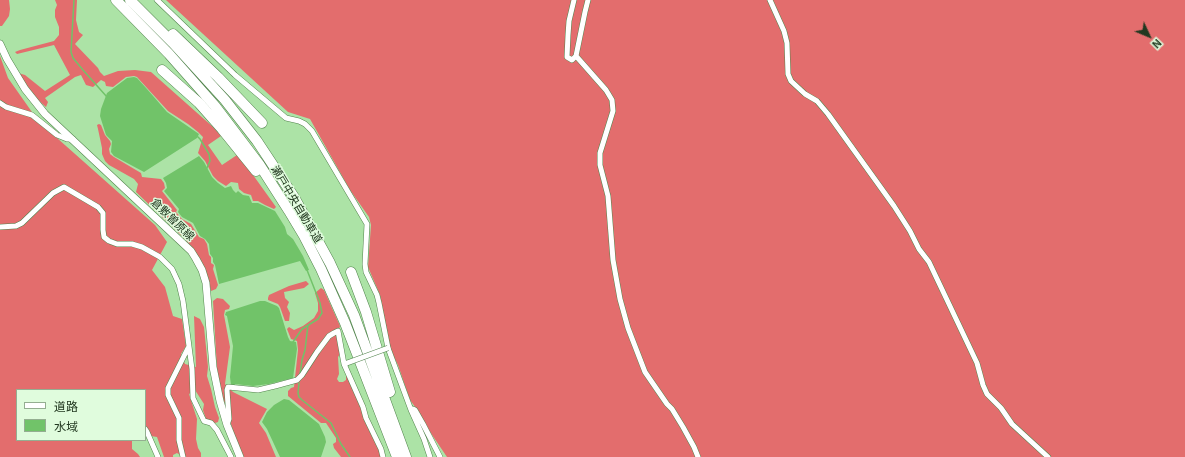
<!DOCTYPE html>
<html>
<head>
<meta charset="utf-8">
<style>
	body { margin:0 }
	#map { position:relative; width:1185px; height:457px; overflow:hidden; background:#ace3a6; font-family:Georgia,"Noto Sans JP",serif }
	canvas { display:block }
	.legend { position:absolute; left:16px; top:389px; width:130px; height:52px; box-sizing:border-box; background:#e0fcdd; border:1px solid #94ae91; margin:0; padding:5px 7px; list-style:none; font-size:12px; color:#223820 }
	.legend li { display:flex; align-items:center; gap:8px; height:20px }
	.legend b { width:20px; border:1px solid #94ae91 }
	.north { position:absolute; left:1129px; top:16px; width:40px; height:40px; -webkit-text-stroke:3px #e0fcdd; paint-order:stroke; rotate:134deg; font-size:11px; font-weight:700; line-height:16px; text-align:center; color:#223820 }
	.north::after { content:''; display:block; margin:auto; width:14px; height:18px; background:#223820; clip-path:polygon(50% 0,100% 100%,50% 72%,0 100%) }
</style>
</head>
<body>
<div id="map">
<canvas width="1185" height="457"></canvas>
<ul class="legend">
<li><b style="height:5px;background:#fff"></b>道路</li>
<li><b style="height:11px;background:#71c369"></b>水域</li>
</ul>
<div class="north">N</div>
</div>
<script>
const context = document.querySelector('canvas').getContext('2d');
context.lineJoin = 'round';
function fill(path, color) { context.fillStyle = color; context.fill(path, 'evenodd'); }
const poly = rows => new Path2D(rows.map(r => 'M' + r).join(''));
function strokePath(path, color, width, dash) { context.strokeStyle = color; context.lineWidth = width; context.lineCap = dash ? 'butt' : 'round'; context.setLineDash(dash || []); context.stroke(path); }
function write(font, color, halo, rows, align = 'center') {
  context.font = font + ' Georgia,"Noto Sans JP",serif'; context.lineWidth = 3; context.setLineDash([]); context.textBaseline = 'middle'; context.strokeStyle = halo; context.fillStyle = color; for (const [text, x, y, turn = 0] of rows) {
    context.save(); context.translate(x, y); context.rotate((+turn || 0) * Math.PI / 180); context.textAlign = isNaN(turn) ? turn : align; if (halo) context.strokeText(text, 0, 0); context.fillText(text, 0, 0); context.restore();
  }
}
const forest = poly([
	[0,0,9,0,10,9,9,16,2,26,0,26],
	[55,0,77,0,76,20,79,32,83,35,75,44,98,68,100,72,104,76,118,71,135,70,151,72,213,127,221,136,208,145,222,165,237,155,248,168,276,207,274,209,265,205,258,201,253,201,251,195,244,193,239,189,238,183,231,182,226,186,218,181,213,176,205,161,198,153,203,137,198,132,188,124,168,111,137,77,134,76,126,77,113,87,106,86,105,82,101,80,93,87,86,85,81,75,75,77,45,98,48,102,46,107,36,98,18,73,25,75,45,91,70,75,54,45,17,54,15,52,20,50,54,41,59,35,59,27,55,17,55,10,57,5],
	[166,0,1185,0,1185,457,447,457,426,426,419,412,410,400,398,365,391,351,380,295,368,267,371,225,369,217,350,190,310,119,288,112],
	[0,56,8,78,39,122,155,225,167,242,152,270,165,287,173,316,182,319,186,346,181,354,185,364,196,367,194,316,200,319,204,327,208,367,207,376,211,389,215,407,219,418,218,422,215,423,206,419,203,410,204,404,195,390,189,394,197,419,196,439,198,448,201,453,201,457,183,457,177,453,173,455,173,457,164,457,157,437,145,435,145,390,17,390,17,440,132,440,132,449,138,454,140,457,0,457],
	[99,124,101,125,105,135,110,141,111,144,109,149,110,154,114,157,141,173,142,177,161,179,164,183,165,188,162,191,177,210,176,212,182,219,191,224,199,237,204,239,207,244,209,255,211,257,211,263,214,265,213,269,218,285,216,289,211,291,208,277,203,268,195,252,186,240,136,192,138,184,134,179,109,165,105,161,102,154,102,148,98,129,97,125],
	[306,281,309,284,304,288,284,292,285,298,289,302,287,307,290,313,289,321,285,321,280,307,278,304,268,300,268,298,269,295,289,286],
	[321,288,324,290,340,326,339,329,334,332,337,337,340,354,338,357,339,374,337,379,339,382,343,382,346,380,346,376,348,376,382,457,341,457,334,448,333,444,336,442,336,438,326,423,321,423,288,396,288,391,291,388,294,387,298,350,297,341,291,339,287,329,289,327,294,330,303,326,314,318,318,311,318,303,315,293],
	[217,298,223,299,230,306,229,309,225,310,224,315,230,347,225,384,233,392,267,409,259,423,266,433,276,457,243,457,234,434,222,394,217,369,213,301]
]);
const water = poly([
	[134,77,137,78,147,89,167,112,199,134,197,138,144,172,114,156,111,152,112,141,106,135,100,116,101,109,107,93,127,78],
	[199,156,204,162,212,177,218,183,225,188,231,186,233,190,236,193,238,191,243,195,249,196,252,203,258,203,275,211,285,227,287,234,293,239,303,256,309,270,306,271,300,261,219,284,215,265,213,262,213,258,210,254,209,244,205,239,200,236,193,223,182,217,178,212,179,209,164,191,167,188,166,183,163,178],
	[260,301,265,301,277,306,279,308,288,337,290,341,296,342,297,349,293,378,269,384,253,386,235,384,234,386,231,385,230,377,233,346,227,316,225,315,226,312],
	[284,399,289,400,319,424,325,437,326,442,321,457,280,457,267,429,262,422,267,412,274,405]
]);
const stream = poly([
	[74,0,71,52,73,58,83,70,107,97],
	[196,135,200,139,209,154,210,161,206,170],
	[293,342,302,329,318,319,322,313,320,303,307,270],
	[300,374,302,360,305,350,308,325],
	[299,383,298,393,299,397,302,400,331,423,341,444,350,457]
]);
const street = poly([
	[157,0,235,75,286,118,299,121,305,124,312,131,367,224,365,264,366,272,377,295,379,303,388,348,411,410,424,439,430,457],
	[574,0,569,21,568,35,567,57,572,60,576,56,585,12,588,0],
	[770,0,784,31,787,43,788,74,791,81,805,94,817,101,828,114,894,206,910,231,919,249,929,262,977,363,983,385,987,394,1001,408,1012,424,1048,457],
	[576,56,606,90,612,100,613,111,600,153,600,165,608,196,613,260,620,299,628,328,645,372,667,404,672,409,683,427,694,447,698,457],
	[0,103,6,107,32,115,57,135,67,139,73,139],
	[0,227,16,226,22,223,53,193,64,187,98,207,103,213,103,230,104,237,109,241,117,244,132,244,142,247,160,257,172,269,179,284,183,301,192,369,193,398,204,421,211,423,217,430,231,457],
	[344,364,363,407,366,418,381,449,383,457],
	[413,409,415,410,423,424,440,457],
	[227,425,229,419,227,390,228,387,258,390,275,386,297,380,302,375,317,352,329,336,334,333,338,331,344,364,347,363],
	[145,429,147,432,158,457],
	[183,457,179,440,179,418,168,395,168,388,188,348]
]);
const secondary = poly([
	[0,44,7,59,25,89,45,114,191,251,196,259,202,270,206,283,213,367,220,401,227,425,240,457]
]);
const highway = poly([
	[116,0,169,54,215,106,259,164,289,211,304,236,321,269,345,323,397,457],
	[130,0,173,43,225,100,257,141,294,197,330,263,354,315,406,457],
	[173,34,218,77,262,123],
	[162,70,199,103,222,129,256,171],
	[351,272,366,312,390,392]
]);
const streetBridge = poly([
	[347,363,388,348]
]);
const streetNames = [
	["瀬戸中央自動車道",297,204,59],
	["倉敷曽原線",173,219,44]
];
fill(forest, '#e36d6d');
fill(water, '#71c369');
strokePath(stream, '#71c369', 1.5);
strokePath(street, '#52844d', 6);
strokePath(secondary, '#52844d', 8);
strokePath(highway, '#52844d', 11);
strokePath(street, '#fff', 5);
strokePath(secondary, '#fff', 7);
strokePath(highway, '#fff', 10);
strokePath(streetBridge, '#52844d', 6, []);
strokePath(streetBridge, '#fff', 5);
write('11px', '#223820', '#e0fcdd', streetNames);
</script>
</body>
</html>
